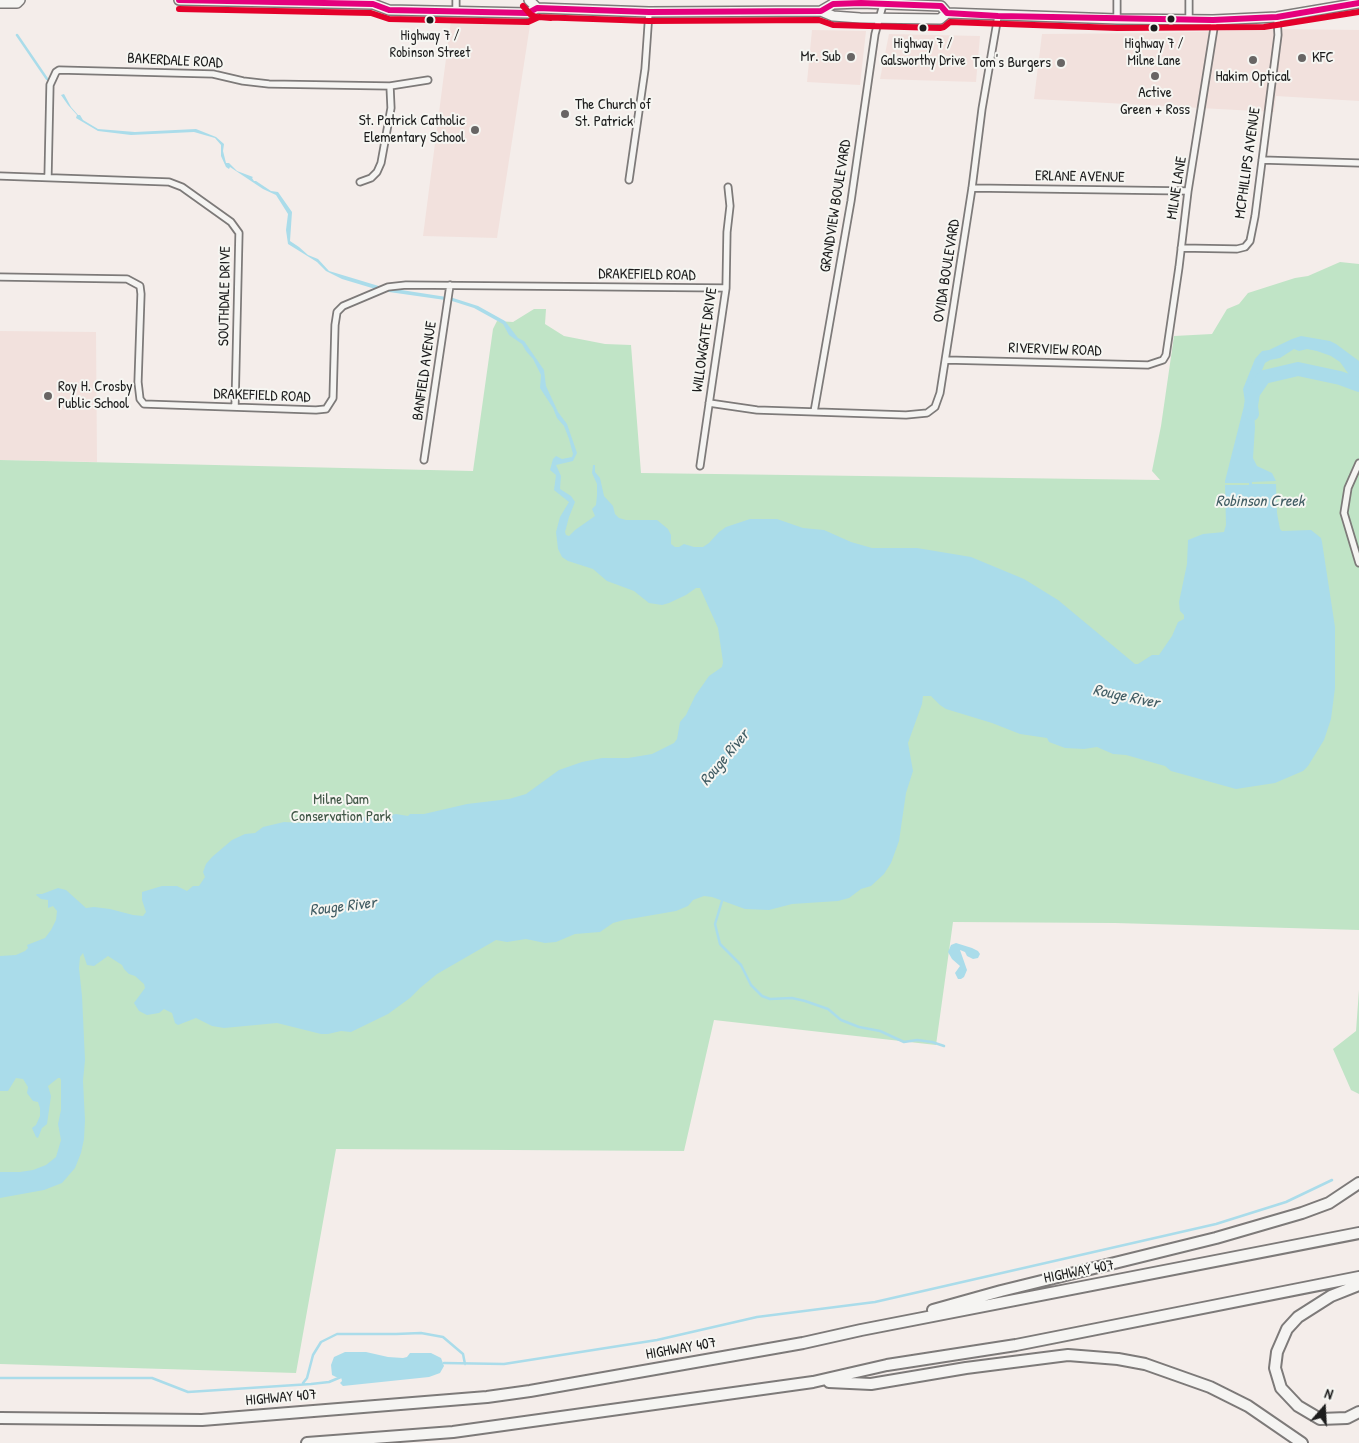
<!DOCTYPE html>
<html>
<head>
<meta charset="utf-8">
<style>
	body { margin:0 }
	#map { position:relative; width:1359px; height:1443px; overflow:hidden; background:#f4edea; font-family:"Patrick Hand",sans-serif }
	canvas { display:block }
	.north { position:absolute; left:1299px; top:1383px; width:50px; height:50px; -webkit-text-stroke:4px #f6f6f2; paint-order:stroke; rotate:19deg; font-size:14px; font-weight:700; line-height:20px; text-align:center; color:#1c1c1c }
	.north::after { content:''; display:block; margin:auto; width:18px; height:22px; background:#1c1c1c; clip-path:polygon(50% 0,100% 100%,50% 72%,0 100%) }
</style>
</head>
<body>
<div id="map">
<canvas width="1359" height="1443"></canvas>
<div class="north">N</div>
</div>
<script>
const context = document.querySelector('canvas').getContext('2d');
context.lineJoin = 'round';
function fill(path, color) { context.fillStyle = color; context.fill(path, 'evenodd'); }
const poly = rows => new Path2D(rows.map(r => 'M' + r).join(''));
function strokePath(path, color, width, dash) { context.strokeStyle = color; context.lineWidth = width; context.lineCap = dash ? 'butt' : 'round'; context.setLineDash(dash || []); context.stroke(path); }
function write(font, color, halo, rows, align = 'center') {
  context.font = font + ' "Patrick Hand",sans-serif'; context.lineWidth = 4; context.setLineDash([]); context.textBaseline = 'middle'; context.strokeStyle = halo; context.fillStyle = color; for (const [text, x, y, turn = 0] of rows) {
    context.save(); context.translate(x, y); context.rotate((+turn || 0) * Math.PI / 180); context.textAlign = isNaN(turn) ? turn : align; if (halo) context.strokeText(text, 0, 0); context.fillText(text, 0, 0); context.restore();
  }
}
const built = poly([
	[451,20,530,25,497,238,423,236],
	[1280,29,1359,30,1359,101,1276,96,1274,112,1034,99,1042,34,1162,33],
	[812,30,866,31,860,85,807,82],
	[889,34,980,36,976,82,880,79],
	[0,331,96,332,97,462,0,460]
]);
const green = poly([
	[1340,262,1359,264,1359,930,1115,923,953,922,936,1045,714,1020,684,1151,336,1149,296,1373,0,1364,0,460,473,471,493,329,497,321,513,322,534,309,546,309,545,324,564,336,605,344,631,345,641,473,1160,480,1152,471,1161,426,1174,336,1212,334,1227,309,1239,304,1248,293,1295,278,1308,276],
	[1359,990,1359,1094,1351,1090,1333,1049,1356,1031]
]);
const water = poly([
	[64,94,71,107,78,115,80,115,83,120,98,129,135,132,196,129,216,137,224,144,223,151,226,163,229,163,237,171,253,177,252,178,254,181,256,181,271,191,278,192,292,212,290,241,299,247,308,255,318,259,329,271,382,287,453,298,478,306,505,321,518,338,524,341,544,370,546,386,558,412,567,424,576,450,577,453,573,461,556,465,561,476,560,489,571,496,575,502,569,517,565,532,566,535,569,536,575,530,595,516,592,509,596,505,597,495,597,484,592,473,593,465,595,465,595,472,600,478,604,496,613,506,615,514,619,518,626,520,657,520,668,529,671,535,671,544,675,547,679,547,684,544,694,547,703,547,709,543,719,532,726,527,750,519,777,519,803,528,824,530,851,542,872,548,917,548,971,557,1024,579,1058,600,1135,664,1138,664,1152,655,1159,655,1172,636,1178,622,1184,619,1184,615,1180,611,1179,602,1187,564,1188,540,1203,534,1224,532,1226,525,1225,485,1249,485,1249,483,1225,483,1225,481,1245,402,1243,389,1255,359,1262,351,1269,350,1292,339,1301,336,1330,341,1336,344,1359,361,1359,382,1350,376,1340,362,1331,356,1317,351,1307,349,1299,351,1294,349,1280,358,1270,360,1265,363,1254,390,1253,396,1255,427,1253,458,1257,466,1272,473,1276,481,1252,482,1252,484,1276,484,1277,513,1280,529,1282,531,1311,530,1321,538,1322,542,1335,627,1335,688,1331,719,1324,740,1308,766,1303,771,1275,783,1236,789,1171,771,1165,766,1126,755,1113,754,1097,747,1084,749,1065,748,1049,742,1047,738,1020,734,992,723,946,709,940,705,931,696,923,696,922,704,908,743,913,771,906,793,899,841,891,863,884,874,871,886,861,889,849,898,838,901,792,904,769,910,745,909,712,897,704,896,693,900,688,906,676,911,624,920,613,923,600,932,575,934,556,942,545,943,526,939,507,942,496,940,437,974,420,988,410,998,388,1014,351,1032,341,1031,328,1034,321,1034,277,1023,224,1028,212,1026,196,1018,178,1025,175,1023,172,1013,164,1009,159,1013,147,1015,139,1011,134,1003,145,988,144,984,135,976,129,974,124,969,122,965,108,956,94,966,87,965,83,953,80,957,79,968,82,996,85,1060,83,1081,85,1120,84,1139,81,1153,75,1168,62,1183,44,1190,0,1198,0,1172,20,1172,33,1170,46,1165,56,1157,61,1140,58,1124,61,1110,61,1080,60,1078,58,1078,48,1086,51,1096,47,1124,42,1128,38,1138,36,1137,32,1128,36,1125,40,1116,40,1108,38,1102,33,1101,27,1093,28,1087,23,1079,16,1078,8,1091,0,1091,0,956,16,955,25,951,28,948,27,945,45,938,51,930,56,920,57,911,53,906,48,908,48,900,41,899,36,895,37,894,42,894,58,888,66,890,86,908,94,907,110,909,133,915,143,916,146,912,142,900,142,892,162,886,177,886,187,891,193,886,199,886,205,877,203,872,206,864,212,857,232,840,245,834,255,833,263,827,284,822,305,823,344,817,380,817,396,814,408,816,410,814,424,814,467,804,509,799,526,794,559,770,582,762,602,758,628,758,652,754,674,743,677,739,680,722,686,715,695,696,709,676,722,667,723,662,718,628,700,588,696,588,686,595,669,603,662,605,649,603,634,591,607,581,593,569,568,561,562,557,558,549,556,532,560,517,569,502,554,490,556,475,550,470,553,459,556,456,562,459,572,457,573,454,569,439,564,426,557,418,553,408,540,388,541,375,533,359,526,351,522,344,509,335,503,324,474,308,452,301,382,291,342,279,326,271,317,262,288,244,286,230,288,214,276,195,263,189,230,167,229,169,226,167,221,156,221,145,215,138,194,132,131,135,98,131,76,118,77,115,68,105,61,95],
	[956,943,972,948,978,951,980,954,978,958,973,959,967,956,965,952,960,950,967,970,964,977,961,979,958,979,955,973,960,966,952,959,948,952,951,945],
	[345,1352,366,1352,388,1357,403,1358,407,1357,410,1353,431,1353,441,1358,444,1366,440,1373,429,1377,343,1386,340,1383,342,1381,341,1377,336,1377,332,1375,331,1365,334,1357]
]);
const stream = poly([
	[17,35,47,79],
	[722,901,715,924,720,944,741,965,751,985,762,996,770,999,792,998,805,1001,828,1009,841,1020,859,1027,880,1031,904,1042,917,1040,932,1042,944,1046],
	[444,1363,504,1364,657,1340,757,1317,875,1302,1216,1224,1286,1202,1332,1180],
	[0,1378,152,1378,188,1392,311,1384,329,1382,341,1377],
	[303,1383,307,1378,313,1355,321,1342,337,1334,396,1334,421,1333,443,1337,463,1354,465,1364]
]);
const river = poly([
	[1252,414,1251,406,1253,393,1264,377,1298,369,1340,378,1359,385]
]);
const minor = poly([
	[1117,0,1117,19],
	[456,11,456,0],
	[1189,19,1189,0],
	[1262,160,1359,163],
	[0,176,169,182,182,187,231,222,239,233,235,407],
	[48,177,50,85,56,72,59,70,213,74,243,81,269,84,390,86,428,80],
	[629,180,645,69,649,12],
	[360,182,371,178,377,172,381,163,391,108,390,86],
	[972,188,1188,191],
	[1181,248,1237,249,1245,247,1250,241,1255,216,1272,82,1278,35,1277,17],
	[0,277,127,279,140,286,141,294,138,382,140,399,144,404,316,410,326,409,333,398,335,325,337,312,343,306,388,287,406,285,726,288],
	[946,360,1148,365,1163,360,1166,355,1179,267,1188,191,1214,28,1213,20],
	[709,403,757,410,906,415,927,413,935,407,940,393,972,188,982,109,998,16],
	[814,412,851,201,875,34,884,1],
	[424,460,450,285],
	[1359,463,1348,488,1344,513,1359,563],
	[700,466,726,288,727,232,730,206,728,187]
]);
const primary = poly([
	[179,0,373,4,389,10,528,13,537,8,649,12,821,11,833,4,861,3,941,6,947,13],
	[529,0,537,8],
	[0,3,17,3,20,0],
	[821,11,833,16,860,18,940,19,947,13,1117,19,1213,20,1277,17,1359,3]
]);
const motorway = poly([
	[1359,1285,1331,1296,1298,1317,1287,1329,1277,1352,1275,1368,1281,1388,1298,1406,1320,1419,1347,1418,1359,1412],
	[933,1310,1001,1291,1216,1238,1302,1213,1329,1203,1359,1183],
	[829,1382,871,1384,966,1368,1068,1355,1118,1359,1145,1364,1210,1387,1248,1406,1302,1443],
	[0,1418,202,1420,487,1397,530,1391,803,1343,861,1330,1359,1233],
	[307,1443,453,1432,813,1382,887,1365,1016,1345,1359,1277]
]);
const bus1 = poly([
	[179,0,373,4,389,10,528,13,537,8,649,12,821,11,833,4,861,3,941,6,947,13,998,16,1213,20,1277,17,1359,3]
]);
const bus2 = poly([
	[523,6,531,15,537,17,649,21,819,20,833,25,940,28,944,27,950,22,1117,28,1264,27,1359,12],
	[179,9,371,13,389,19,528,22,539,17,551,18]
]);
const markers = [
	[1171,19,4.5,"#1c1c1c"],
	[430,20,4.5,"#1c1c1c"],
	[923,28,4.5,"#1c1c1c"],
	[1154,28,4.5,"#1c1c1c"],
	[851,57,5,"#686564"],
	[1302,58,5,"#686564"],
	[1253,60,5,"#686564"],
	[1061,63,5,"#686564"],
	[1155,76,5,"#686564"],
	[565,114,5,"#686564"],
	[475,130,5,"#686564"],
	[48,396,5,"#686564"]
];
const busNames = [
	["Highway 7 /",430,36],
	["Robinson Street",430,53],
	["Highway 7 /",923,44],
	["Galsworthy Drive",923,61],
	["Highway 7 /",1154,44],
	["Milne Lane",1154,61]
];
const poiNames = [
	["Mr. Sub",841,57],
	["KFC",1312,58,"left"],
	["Tom's Burgers",1051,63],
	["Hakim Optical",1253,77,"center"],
	["Active",1155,93,"center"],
	["Green + Ross",1155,110,"center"],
	["The Church of",575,105,"left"],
	["St. Patrick",575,122,"left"],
	["St. Patrick Catholic",465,121],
	["Elementary School",465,138],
	["Roy H. Crosby",58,387,"left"],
	["Public School",58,404,"left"]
];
const streetNames = [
	["BAKERDALE ROAD",175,61,3],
	["MCPHILLIPS AVENUE",1248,163,-82],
	["ERLANE AVENUE",1080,177,1],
	["MILNE LANE",1177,188,-81],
	["GRANDVIEW BOULEVARD",836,206,-81],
	["OVIDA BOULEVARD",947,271,-81],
	["DRAKEFIELD ROAD",647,275,1],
	["SOUTHDALE DRIVE",225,296,-89],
	["WILLOWGATE DRIVE",705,340,-82],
	["RIVERVIEW ROAD",1055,350,2],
	["BANFIELD AVENUE",425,371,-82],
	["DRAKEFIELD ROAD",262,396,2],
	["HIGHWAY 407",1079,1272,-11],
	["HIGHWAY 407",681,1349,-10],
	["HIGHWAY 407",281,1398,-5]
];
const parkNames = [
	["Milne Dam",341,800],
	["Conservation Park",341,817]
];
const waterNames = [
	["Robinson Creek",1260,502],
	["Rouge River",1126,697,12],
	["Rouge River",725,758,-50],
	["Rouge River",343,907,-7]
];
fill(built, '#f2e1dd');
fill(green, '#c0e4c6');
fill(water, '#aadcea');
strokePath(stream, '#aadcea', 2.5);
strokePath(river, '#aadcea', 14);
strokePath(minor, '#7d7a79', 9);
strokePath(primary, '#7d7a79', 12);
strokePath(motorway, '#7d7a79', 14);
strokePath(minor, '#f5f4f2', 5.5);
strokePath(primary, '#f5f4f2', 9);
strokePath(motorway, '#f5f4f2', 10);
strokePath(bus1, '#e5007d', 6);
strokePath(bus2, '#e4002b', 6);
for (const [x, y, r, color] of markers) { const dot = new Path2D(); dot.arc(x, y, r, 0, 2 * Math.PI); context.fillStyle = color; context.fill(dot); strokePath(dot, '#f6f6f2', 2); }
write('14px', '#1c1c1c', '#f6f6f2', busNames);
write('15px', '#1c1c1c', '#f6f6f2', poiNames, 'right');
write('15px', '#1c1c1c', '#f6f6f2', streetNames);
write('15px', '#405646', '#f6f6f2', parkNames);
write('italic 16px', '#425d64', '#f6f6f2', waterNames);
</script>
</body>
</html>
